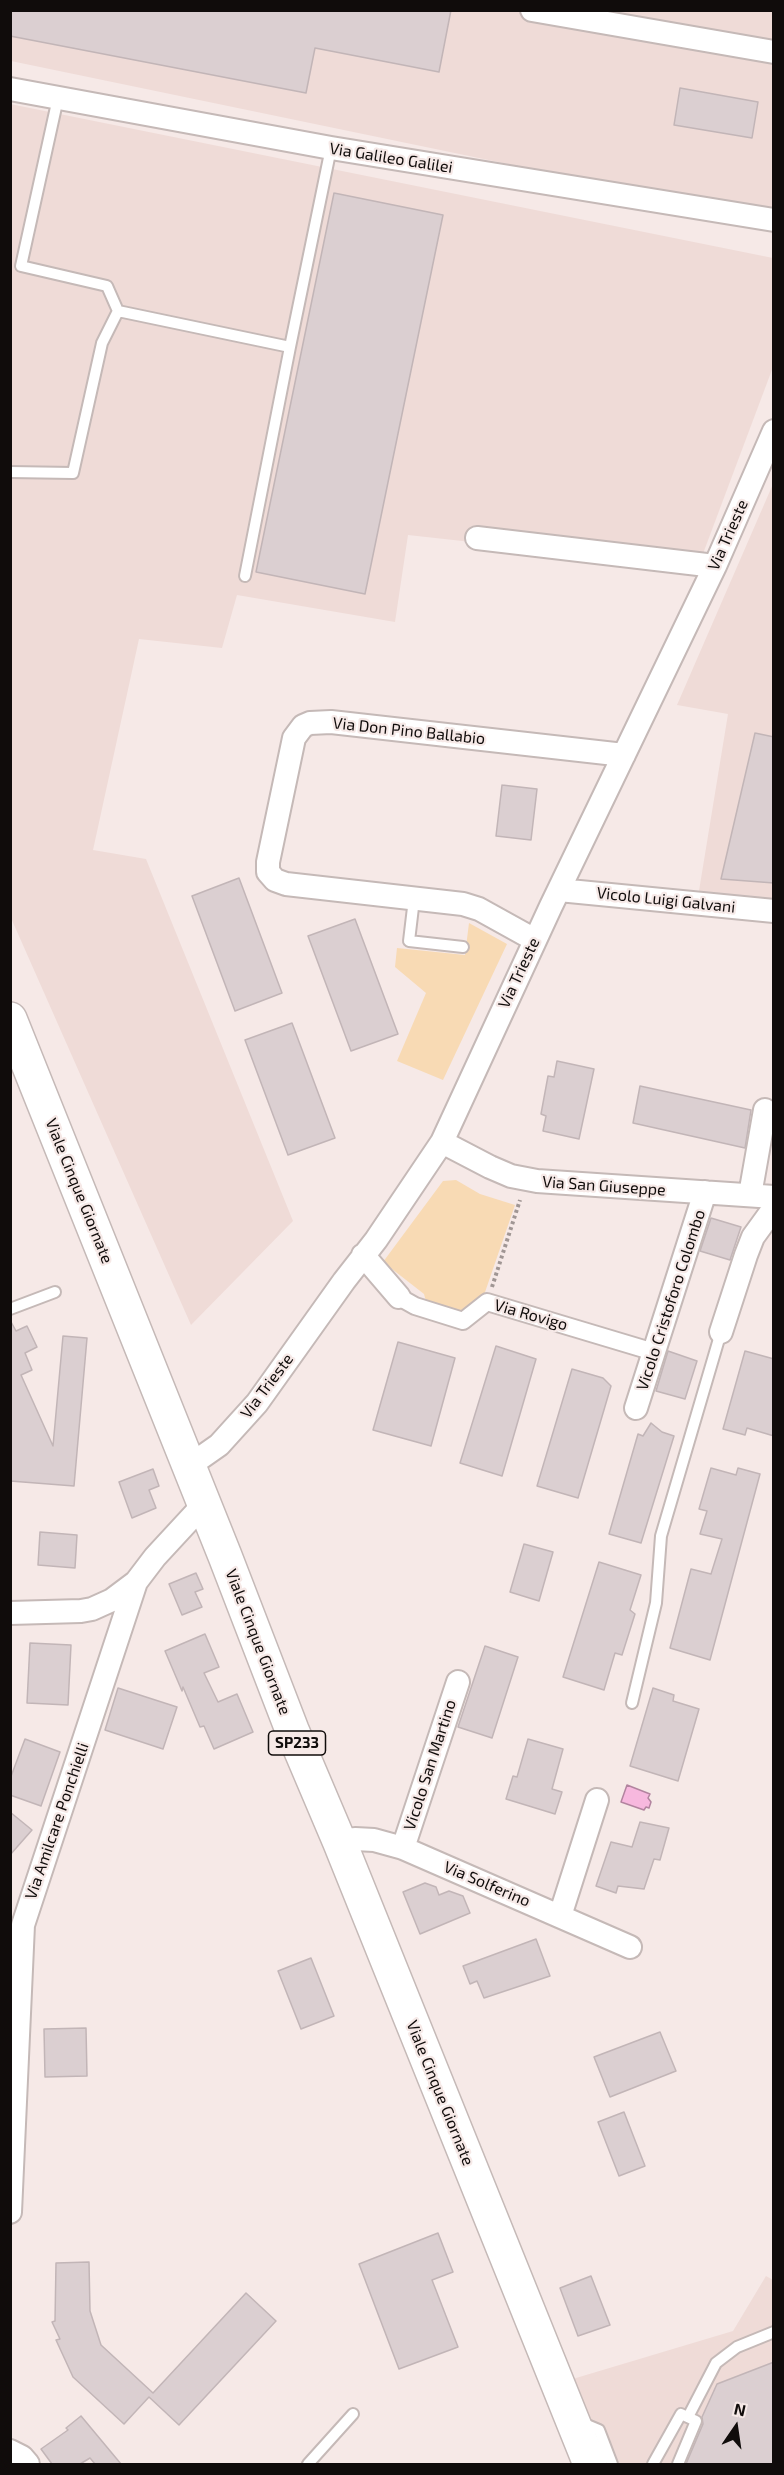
<!DOCTYPE html>
<html>
<head>
<meta charset="utf-8">
<style>
	body { margin:0 }
	#map { position:relative; width:784px; height:2475px; overflow:hidden; background:#f6e9e7; font-family:"Exo 2",sans-serif }
	canvas { display:block }
	.frame { position:absolute; inset:0; border:12px solid #100c0b; pointer-events:none }
	.north { position:absolute; left:706px; top:2397px; width:60px; height:60px; -webkit-text-stroke:4px #f6e9e7; paint-order:stroke; rotate:13deg; font-size:16px; font-weight:700; line-height:24px; text-align:center; color:#100c0b }
	.north::after { content:''; display:block; margin:auto; width:21px; height:27px; background:#100c0b; clip-path:polygon(50% 0,100% 100%,50% 72%,0 100%) }
</style>
</head>
<body>
<div id="map">
<canvas width="784" height="2475"></canvas>
<div class="frame"></div>
<div class="north">N</div>
</div>
<script>
const context = document.querySelector('canvas').getContext('2d');
context.lineJoin = 'round';
function fill(path, color) { context.fillStyle = color; context.fill(path, 'evenodd'); }
const poly = rows => new Path2D(rows.map(r => 'M' + r).join(''));
function strokePath(path, color, width, dash) { context.strokeStyle = color; context.lineWidth = width; context.lineCap = dash ? 'butt' : 'round'; context.setLineDash(dash || []); context.stroke(path); }
function write(font, color, halo, rows, align = 'center') {
  context.font = font + ' "Exo 2",sans-serif'; context.lineWidth = 4.5; context.setLineDash([]); context.textBaseline = 'middle'; context.strokeStyle = halo; context.fillStyle = color; for (const [text, x, y, turn = 0] of rows) {
    context.save(); context.translate(x, y); context.rotate((+turn || 0) * Math.PI / 180); context.textAlign = isNaN(turn) ? turn : align; if (halo) context.strokeText(text, 0, 0); context.fillText(text, 0, 0); context.restore();
  }
}
const built = poly([
	[11,11,773,11,773,219,11,61],
	[10,104,773,258,773,367,698,567,408,535,395,622,237,595,222,648,139,639,93,850,146,859,293,1221,191,1325,11,918],
	[773,484,773,911,697,903,728,714,677,705],
	[766,2276,773,2280,773,2464,607,2464,566,2381,733,2331]
]);
const green = poly([
	[469,923,507,944,443,1080,397,1061,426,993,395,967,397,948,465,955],
	[456,1180,480,1194,515,1205,483,1298,463,1315,427,1305,424,1294,383,1262,443,1181]
]);
const water = poly([
	[627,1785,650,1794,648,1798,651,1802,649,1808,646,1807,644,1810,621,1802,627,1785]
]);
const building = poly([
	[10,10,451,10,439,72,315,48,306,93,10,36,10,10],
	[680,88,758,102,752,138,674,125,680,88],
	[334,193,443,215,365,594,256,572,334,193],
	[755,733,774,737,774,883,721,879,755,733],
	[502,785,537,789,531,840,496,836,502,785],
	[239,878,282,993,235,1011,192,896,239,878],
	[355,919,398,1034,351,1051,308,936,355,919],
	[292,1023,335,1138,288,1155,245,1040,292,1023],
	[557,1061,594,1069,579,1139,543,1131,546,1116,541,1114,548,1076,554,1077,557,1061],
	[640,1086,751,1110,745,1148,633,1123,640,1086],
	[711,1218,741,1227,730,1260,700,1251,711,1218],
	[10,1320,16,1331,27,1326,37,1347,25,1353,32,1370,21,1375,53,1446,63,1336,87,1338,74,1486,10,1481,10,1320],
	[398,1342,455,1358,431,1446,373,1430,398,1342],
	[496,1346,536,1359,502,1476,460,1463,496,1346],
	[668,1351,697,1361,685,1399,656,1391,668,1351],
	[745,1351,774,1359,774,1436,747,1428,745,1435,723,1429,745,1351],
	[572,1369,603,1378,611,1386,578,1498,537,1486,572,1369],
	[651,1423,662,1432,674,1436,641,1543,609,1534,638,1434,643,1436,651,1423],
	[711,1468,736,1475,738,1468,760,1474,710,1660,670,1648,691,1569,711,1574,722,1539,700,1534,707,1511,699,1509,711,1468],
	[153,1469,159,1486,149,1490,156,1508,132,1518,119,1482,153,1469],
	[40,1532,77,1535,75,1568,38,1565,40,1532],
	[524,1544,553,1552,539,1601,510,1592,524,1544],
	[599,1562,641,1575,630,1610,635,1614,622,1655,615,1653,604,1690,563,1677,599,1562],
	[196,1573,203,1589,195,1592,202,1607,182,1615,169,1584,196,1573],
	[205,1634,219,1667,204,1673,218,1702,237,1694,253,1732,214,1749,204,1726,200,1727,183,1687,182,1691,165,1651,205,1634],
	[30,1643,71,1645,68,1705,27,1703,30,1643],
	[485,1646,518,1657,492,1738,458,1727,485,1646],
	[118,1688,177,1707,163,1749,105,1730,118,1688],
	[653,1688,674,1695,673,1701,699,1709,678,1781,630,1766,653,1688],
	[25,1739,60,1752,41,1806,10,1795,10,1779,25,1739],
	[528,1739,563,1749,552,1789,562,1792,555,1814,506,1799,513,1776,517,1777,528,1739],
	[10,1812,32,1830,10,1855,10,1812],
	[640,1822,669,1828,660,1860,654,1859,644,1889,618,1886,616,1893,596,1886,611,1842,632,1847,640,1822],
	[425,1883,436,1887,439,1895,449,1891,463,1896,470,1913,420,1934,403,1892,425,1883],
	[536,1939,550,1976,484,1998,477,1981,470,1984,463,1966,536,1939],
	[311,1958,334,2016,301,2029,278,1971,311,1958],
	[86,2028,87,2076,45,2077,44,2029,86,2028],
	[660,2032,676,2071,610,2097,594,2057,660,2032],
	[624,2112,645,2166,619,2176,598,2122,624,2112],
	[438,2233,453,2272,432,2280,458,2347,399,2369,359,2264,438,2233],
	[89,2262,90,2311,101,2345,153,2393,246,2293,276,2321,179,2425,149,2397,124,2424,73,2377,56,2340,60,2339,52,2322,55,2321,56,2263,89,2262],
	[591,2276,610,2325,578,2336,560,2288,591,2276],
	[774,2362,774,2464,686,2464,703,2424,702,2417,717,2384,774,2362],
	[81,2416,121,2464,95,2464,90,2458,80,2464,52,2464,41,2449,68,2430,66,2428,81,2416]
]);
const path = poly([
	[492,1287,520,1200]
]);
const service = poly([
	[58,98,21,266,107,286,118,311,290,347,331,148],
	[10,472,73,473,102,343,118,311],
	[245,576,290,347],
	[414,899,409,941,463,947],
	[10,1309,55,1292],
	[632,1703,656,1603,661,1536,721,1332],
	[688,2417,716,2363,737,2347,774,2332],
	[580,2422,599,2430,612,2464],
	[308,2464,353,2414],
	[653,2464,681,2414,696,2421,678,2464]
]);
const pedestrian = poly([
	[399,1297,415,1306,463,1321,487,1302,654,1352]
]);
const minor = poly([
	[532,10,774,52],
	[10,89,331,148,774,220],
	[477,538,715,566],
	[559,890,774,911],
	[535,940,479,909,463,904,286,884,275,880,268,872,268,862,294,738,303,726,310,723,331,722,624,755],
	[442,1142,490,1167,511,1176,537,1181,774,1197],
	[750,1195,765,1110],
	[363,1255,399,1297],
	[721,1332,746,1255,753,1237,774,1208],
	[636,1408,705,1192],
	[189,1466,219,1445,257,1403,344,1281,376,1240,442,1142,551,906,715,566,774,431],
	[10,1613,81,1611,92,1609,112,1600,136,1582,155,1557,204,1504],
	[340,1843,355,1839,374,1840,403,1848,630,1947],
	[403,1848,458,1682],
	[560,1916,597,1800],
	[10,2212,23,1925,136,1582],
	[10,2451,22,2457,28,2464]
]);
const primary = poly([
	[10,1019,225,1556,292,1730,340,1843,590,2464]
]);
const shields = [
	[297,1743,57]
];
const shieldNames = [
	["SP233",297,1743]
];
const streetNames = [
	["Via Galileo Galilei",391,158,9],
	["Via Trieste",728,535,-66],
	["Via Don Pino Ballabio",409,731,6],
	["Vicolo Luigi Galvani",666,900,6],
	["Via Trieste",519,973,-65],
	["Via San Giuseppe",604,1186,4],
	["Viale Cinque Giornate",79,1191,68],
	["Vicolo Cristoforo Colombo",671,1300,-72],
	["Via Rovigo",531,1315,16],
	["Via Trieste",267,1386,-53],
	["Viale Cinque Giornate",258,1642,69],
	["Vicolo San Martino",430,1765,-72],
	["Via Amilcare Ponchielli",57,1821,-71],
	["Via Solferino",487,1884,23],
	["Viale Cinque Giornate",440,2093,68]
];
fill(built, '#efdbd7');
fill(green, '#f8dab4');
fill(water, '#f7b8de');
strokePath(water, '#b2849f', 1.5);
fill(building, '#dbcfd1');
strokePath(building, '#c2b5b7', 1.5);
strokePath(service, '#c5b9b7', 14);
strokePath(pedestrian, '#c5b9b7', 20);
strokePath(minor, '#c5b9b7', 26);
strokePath(primary, '#c5b9b7', 36);
strokePath(path, '#a09694', 4, [3, 3]);
strokePath(service, '#fff', 10);
strokePath(pedestrian, '#fff', 16);
strokePath(minor, '#fff', 22);
strokePath(primary, '#fff', 33);
for (const [x, y, w] of shields) { const box = new Path2D(); box.roundRect(x - w / 2, y - 12, w, 24, 4.5); context.fillStyle = '#f6e9e7'; context.fill(box); strokePath(box, '#100c0b', 1.5); }
write('bold 15px', '#100c0b', null, shieldNames);
write('16px', '#100c0b', '#f6e9e7', streetNames);
</script>
</body>
</html>
